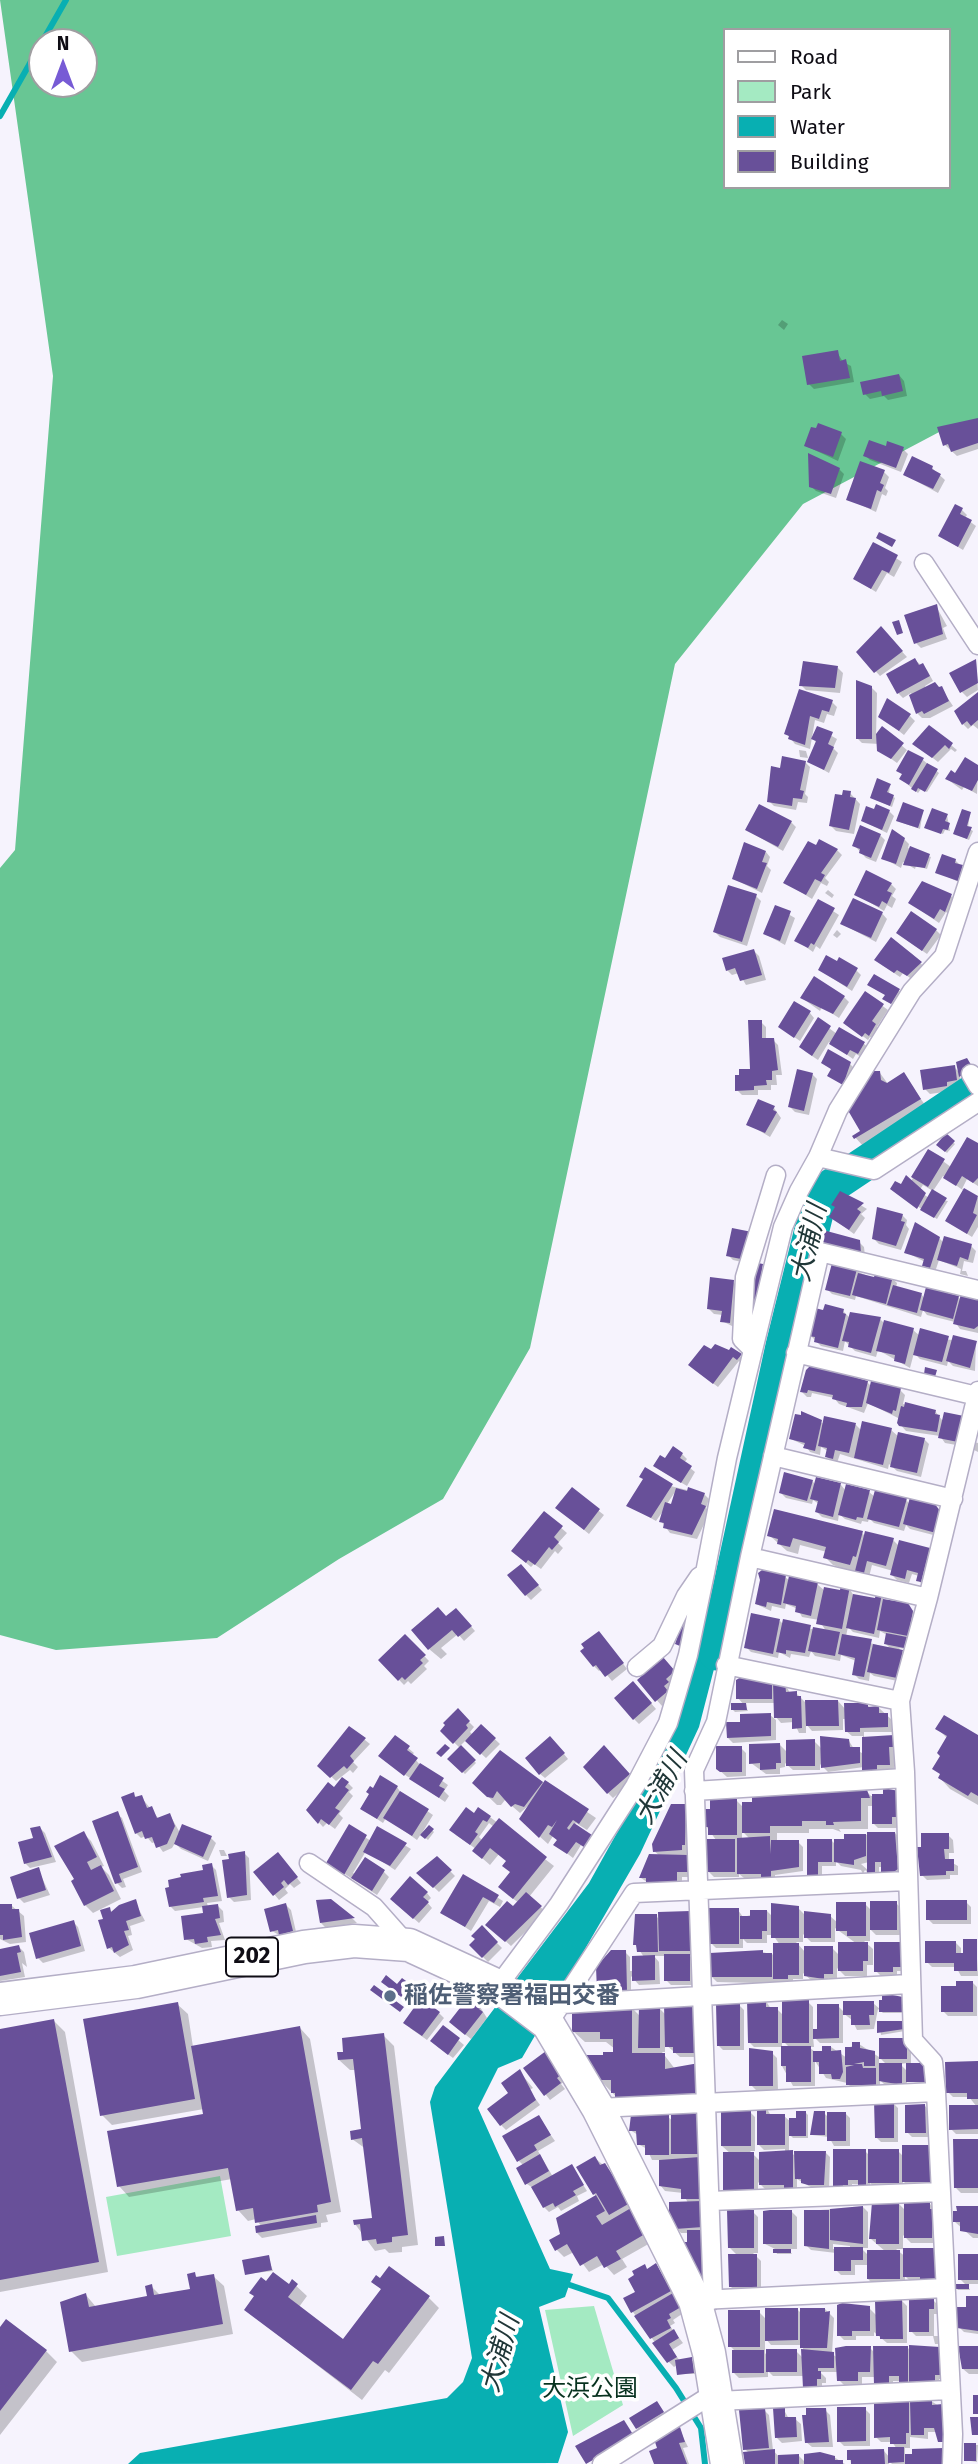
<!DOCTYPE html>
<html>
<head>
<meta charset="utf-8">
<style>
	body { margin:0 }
	#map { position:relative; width:978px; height:2464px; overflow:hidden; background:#f6f3fd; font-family:"Fira Sans",sans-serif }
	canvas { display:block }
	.legend { position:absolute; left:723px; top:28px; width:228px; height:161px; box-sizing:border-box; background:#fff; border:2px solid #9f9ea1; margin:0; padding:9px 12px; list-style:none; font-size:21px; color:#0f0d15 }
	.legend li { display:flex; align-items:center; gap:14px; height:35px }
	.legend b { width:35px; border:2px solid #9f9ea1 }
	.north { position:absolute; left:28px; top:28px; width:70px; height:70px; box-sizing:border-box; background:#fff; border:2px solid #9f9ea1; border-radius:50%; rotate:0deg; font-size:19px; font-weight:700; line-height:28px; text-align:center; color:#0f0d15 }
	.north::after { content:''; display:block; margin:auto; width:24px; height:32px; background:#775bd5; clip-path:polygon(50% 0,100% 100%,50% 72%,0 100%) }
</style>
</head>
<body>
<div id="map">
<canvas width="978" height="2464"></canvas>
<ul class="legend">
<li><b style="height:9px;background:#fff"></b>Road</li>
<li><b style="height:19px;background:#a4eac2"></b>Park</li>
<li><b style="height:19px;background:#08afb2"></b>Water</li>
<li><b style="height:19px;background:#685099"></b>Building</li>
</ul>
<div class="north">N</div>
</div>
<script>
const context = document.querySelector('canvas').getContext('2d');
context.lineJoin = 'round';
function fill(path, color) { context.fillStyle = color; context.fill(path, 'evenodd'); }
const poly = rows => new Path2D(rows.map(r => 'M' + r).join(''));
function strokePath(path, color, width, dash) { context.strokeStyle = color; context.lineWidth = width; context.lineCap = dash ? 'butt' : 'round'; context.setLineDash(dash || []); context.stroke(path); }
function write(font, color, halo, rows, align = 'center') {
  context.font = font + ' "Fira Sans","Noto Sans JP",sans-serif'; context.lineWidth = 7; context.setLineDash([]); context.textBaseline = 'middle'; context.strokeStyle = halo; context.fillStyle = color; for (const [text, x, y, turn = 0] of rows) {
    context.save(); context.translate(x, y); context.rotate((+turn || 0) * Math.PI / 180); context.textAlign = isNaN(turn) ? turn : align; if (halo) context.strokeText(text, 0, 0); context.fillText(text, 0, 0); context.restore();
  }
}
const green = poly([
	[220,2176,231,2236,117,2256,106,2197],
	[594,2306,623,2405,573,2436,545,2310]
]);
const forest = poly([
	[0,0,978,0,978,429,943,430,803,504,675,664,530,1348,443,1499,339,1559,217,1638,56,1650,0,1635,0,868,15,850,53,376],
	[724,30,948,30,948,187,724,187],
	[42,42,84,42,84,84,42,84]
]);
const water = poly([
	[706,1604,730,1607,699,1727,640,1854,522,2058,498,2068,478,2108,550,2269,573,2274,565,2297,539,2307,568,2432,558,2463,128,2464,140,2453,447,2398,463,2382,472,2358,430,2102,435,2087,589,1883,638,1795]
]);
const shadow = poly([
	[782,320,788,324,784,330,778,325],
	[837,352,843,362,851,366,854,382,814,389,809,384],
	[899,375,904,381,907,396,888,400,884,396,870,399,865,394],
	[978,419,978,449,957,456,945,445],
	[841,434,846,439,838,461,806,446],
	[903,449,908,454,901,472,870,460,865,455],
	[932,468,945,480,938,493,905,475],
	[839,469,844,474,836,498,816,491,811,486],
	[884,472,889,477,885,488,888,491,886,496,882,494,876,512,848,499],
	[962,510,967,515,965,518,976,526,963,550,940,536],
	[874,544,902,562,894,577,887,573,876,592,855,579],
	[936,606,947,626,943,628,947,639,921,648,916,643],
	[881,629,907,657,880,676,858,652],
	[915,660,927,670,933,681,925,686,926,689,941,688,953,706,930,718,922,718,917,713,911,693,903,698,898,693],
	[976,661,978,690,967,697,962,692],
	[838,668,843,673,840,693,806,690,801,685],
	[871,687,877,693,876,737,882,729,907,750,897,763,879,750,879,744,862,743,857,738],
	[800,691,832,702,837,707,834,716,827,714,824,723,815,720,810,749,795,744,786,733],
	[978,695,978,729,973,725,968,729,963,724],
	[910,716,915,721,904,735,886,721],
	[929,727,957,750,955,752,951,749,938,762,920,748],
	[818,728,837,739,833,748,838,753,829,773,809,762,817,743,813,739],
	[799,750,806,751,808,758,800,757],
	[923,760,939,773,927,792,921,789,918,793,901,779,903,775,898,770],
	[805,762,810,767,805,794,808,797,807,803,798,802,796,810,774,806,769,801,781,770],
	[978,769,977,794,964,787,962,790,947,779],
	[890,785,889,794,895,798,892,807,874,799],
	[850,793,860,804,854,834,836,831,831,826],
	[875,811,889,811,894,816,887,833,863,821],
	[923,811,920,829,900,822],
	[970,813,968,828,973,831,969,840,955,834],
	[947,815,950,831,945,830,943,834,926,828],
	[791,822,796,827,783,851,747,830],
	[880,835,885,840,876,862,866,858,854,845],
	[904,839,909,844,908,848,931,857,927,869,916,866,915,869,903,862,901,868,883,858],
	[837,850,842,855,825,878,829,882,827,886,821,883,812,899,786,883],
	[766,852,770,857,767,866,771,870,762,893,734,879],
	[955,860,967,872,963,884,937,872],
	[891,884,896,889,892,896,896,899,892,908,887,905,884,911,856,894],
	[828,890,834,895,832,898,825,893],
	[756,896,761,901,747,946,720,937,715,932],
	[951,896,956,901,950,915,946,912,939,923,910,903],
	[818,901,839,915,820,949,816,946,813,952,796,940],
	[776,907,795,918,785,945,765,934],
	[880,911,887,919,876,942,842,924],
	[837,930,841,934,837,938,833,935],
	[936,930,941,935,927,954,904,938],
	[891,939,912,954,925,968,913,980,903,973,900,977,882,965],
	[754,951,759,956,766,980,746,985,739,973,732,975,727,970],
	[820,970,856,970,861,975,852,991],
	[899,991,901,993,894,1005,886,1001,887,996],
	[865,993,888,1010,877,1027,880,1030,874,1039,870,1037,868,1040,845,1023],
	[844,997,849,1002,839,1018,822,1007,820,1011,802,998],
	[810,1013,814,1018,800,1041,780,1027],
	[818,1020,837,1034,864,1044,869,1048,863,1058,856,1054,853,1059,829,1042,818,1060,806,1052,801,1047],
	[761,1022,766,1027,766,1040,773,1040,778,1045,782,1075,776,1075,777,1085,771,1085,771,1090,758,1090,758,1095,742,1095,737,1090,752,1070],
	[823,1063,850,1064,855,1069,848,1088,829,1076,832,1070],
	[954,1067,960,1073,974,1071,962,1078,960,1075,961,1084,951,1086,951,1091,930,1094,925,1089],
	[880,1073,888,1084,904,1074,927,1108,863,1146,854,1136,862,1131],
	[812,1074,817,1079,809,1115,795,1112,790,1107],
	[774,1108,781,1118,770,1137,748,1124],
	[946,1136,955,1144,947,1153,938,1145],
	[978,1145,978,1186,967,1179,962,1189,978,1198,978,1227,972,1237,947,1221,964,1191,943,1176,933,1191,923,1185,919,1191,929,1198,948,1201,937,1219,897,1193,911,1181,929,1151,951,1167],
	[841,1193,867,1209,861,1214,865,1218,854,1234,831,1217],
	[878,1209,902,1215,907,1220,906,1225,909,1229,901,1250,879,1244,874,1239],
	[733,1230,750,1264,733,1260,728,1255],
	[939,1238,944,1243,971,1246,976,1251,973,1263,964,1261,962,1271,966,1271,968,1276,960,1274,961,1269,939,1260,935,1272,929,1270,925,1262,906,1252],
	[822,1242,859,1242,864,1247,865,1256,827,1247],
	[856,1271,875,1279,892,1278,897,1283,896,1288,921,1294,925,1299,958,1297,961,1300,978,1300,978,1333,960,1329,955,1322,927,1315,923,1310,921,1317,856,1296,855,1300,832,1294,827,1289],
	[733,1282,738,1287,734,1327,722,1321,723,1315,714,1314,709,1309],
	[843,1311,850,1318,880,1319,885,1324,913,1330,920,1336,976,1343,975,1371,953,1366,948,1361,947,1366,920,1359,914,1353,910,1368,878,1350,876,1357,855,1351,845,1341,843,1351,821,1346,810,1335],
	[711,1352,740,1356,745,1361,743,1364,739,1361,718,1387,695,1370],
	[808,1371,867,1382,872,1387,900,1390,905,1395,903,1404,935,1411,962,1446,945,1443,940,1436,906,1431,899,1423,900,1419,868,1403,864,1413,839,1404,834,1398,812,1393,811,1397,807,1397,802,1392],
	[803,1413,824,1424,856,1425,862,1431,891,1430,899,1437,924,1439,929,1444,921,1477,897,1471,889,1464,888,1469,840,1454,837,1463,832,1462,827,1457,828,1451,821,1447,820,1455,810,1452,806,1446,791,1439],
	[974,1442,978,1443,978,1452,972,1449],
	[682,1454,687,1459,684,1463,695,1472,687,1486,660,1470,666,1461],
	[645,1480,704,1494,709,1499,706,1508,710,1512,697,1539,670,1533,661,1521,663,1511,656,1521,629,1506],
	[675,1492,672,1506,667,1504],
	[812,1481,816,1485,841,1485,846,1491,869,1492,875,1497,906,1500,941,1537,910,1529,906,1525,904,1531,874,1523,869,1518,868,1522,862,1521,861,1524,845,1519,839,1514,838,1521,822,1517,817,1512,819,1504,813,1500,812,1504,786,1498,781,1493],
	[572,1490,604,1515,589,1534,563,1513],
	[544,1513,567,1533,558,1543,563,1548,558,1554,555,1551,541,1569,534,1564,531,1567,518,1556],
	[862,1533,866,1537,893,1540,899,1546,930,1549,935,1554,923,1585,918,1580,919,1576,912,1574,909,1583,897,1580,892,1575,893,1571,872,1565,869,1577,862,1576,833,1565,825,1557,827,1552,800,1545,798,1554,787,1551,769,1535],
	[526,1571,542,1590,531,1600,526,1595],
	[785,1577,790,1581,817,1584,825,1591,841,1592,849,1588,854,1596,876,1600,881,1596,887,1602,912,1610,917,1618,906,1649,899,1648,907,1657,902,1682,874,1676,870,1673,869,1681,859,1679,854,1674,856,1661,841,1655,840,1661,815,1656,811,1651,809,1657,791,1654,790,1658,779,1652,778,1658,751,1652,746,1647,780,1621,784,1625,826,1631,819,1620,802,1617,798,1609,786,1604,785,1609,772,1606,771,1611,756,1604],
	[848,1627,853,1632,879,1638,880,1631,887,1635,886,1644,891,1649,846,1636],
	[461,1615,475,1631,464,1641,458,1634,441,1648,447,1654,441,1659,429,1649,446,1619],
	[405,1636,429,1661,424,1666,427,1669,411,1684,408,1681,404,1685,380,1660],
	[604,1638,627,1669,612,1681,602,1669,599,1671,594,1666],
	[663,1660,679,1677,670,1685,673,1688,667,1692,672,1697,662,1706,639,1680],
	[738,1681,785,1684,790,1693,796,1693,805,1702,838,1701,846,1710,867,1705,871,1708,879,1708,892,1720,892,1732,864,1732,864,1739,893,1737,898,1752,894,1752,894,1769,882,1769,882,1774,869,1774,864,1767,828,1772,820,1764,820,1770,793,1770,785,1763,785,1767,780,1768,780,1774,766,1774,751,1763,780,1745,788,1753,814,1741,822,1749,849,1741,854,1749,864,1754,863,1736,852,1736,846,1731,846,1719,843,1719,843,1730,812,1731,806,1724,806,1733,799,1733,794,1722,781,1723,776,1717,775,1703,744,1703,748,1711,735,1712,733,1710,744,1705,738,1698],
	[638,1688,656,1709,639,1724,634,1719],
	[458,1711,474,1727,470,1732,473,1735,481,1726,500,1744,486,1758,466,1740,460,1746,476,1763,465,1774,450,1759,460,1748,442,1731],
	[770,1715,776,1720,776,1740,733,1743,728,1738,741,1723],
	[350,1728,370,1744,353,1762,358,1767,353,1773,350,1770,336,1781,320,1766],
	[937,1728,978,1738,978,1805,950,1789,940,1778,948,1739],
	[395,1737,414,1753,412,1755,420,1765,448,1785,444,1791,449,1796,445,1802,385,1761],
	[555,1743,568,1759,545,1778,540,1774],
	[741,1748,746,1753,746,1776,727,1777,718,1769],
	[609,1752,633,1780,613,1798,608,1793],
	[500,1753,596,1818,587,1830,576,1823,574,1826,595,1842,589,1851,581,1845,573,1858,556,1845,558,1841,553,1836,548,1844,529,1827,528,1806,520,1813,505,1800,501,1805,497,1805,474,1783],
	[348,1783,353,1788,349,1792,353,1796,339,1814,343,1818,335,1829,327,1823,323,1827,308,1810],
	[397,1787,401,1793,433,1815,422,1833,429,1827,434,1832,428,1840,421,1834,417,1840,386,1818,383,1823,362,1809,374,1790],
	[867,1792,871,1796,885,1796,903,1822,897,1822,897,1828,878,1828,873,1823,873,1806,868,1806,868,1829,839,1829,841,1832,833,1829,809,1829,809,1833,777,1833,777,1842,798,1842,803,1847,803,1871,775,1875,775,1883,763,1878,744,1878,739,1874,739,1877,714,1877,709,1872,716,1840,706,1826,712,1810,737,1801,744,1808],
	[742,1831,750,1839,742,1840],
	[133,1794,137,1798,141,1797,159,1819,170,1815,180,1833,211,1838,216,1843,208,1861,181,1849,175,1843,172,1848,163,1852,156,1842,152,1843,146,1836,141,1838,136,1833],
	[685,1806,690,1811,690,1849,687,1849,687,1856,693,1862,692,1877,682,1877,682,1886,653,1886,641,1878,650,1856,660,1856,654,1851],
	[117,1814,122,1818,142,1872,123,1879,126,1887,122,1888,117,1883],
	[474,1816,490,1817,554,1866,529,1897,546,1912,511,1946,488,1925,519,1903,508,1895,512,1873,508,1862,499,1854,490,1865,474,1851,476,1849,456,1835],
	[489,1823,494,1827,483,1841,479,1837],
	[349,1827,371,1841,378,1829,411,1849,395,1870,366,1851,353,1873,356,1875,365,1860,384,1872,389,1877,377,1895,328,1863],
	[40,1828,45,1833,56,1862,30,1868,25,1863],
	[83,1833,91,1841,104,1866,101,1867,109,1875,121,1899,93,1913,85,1905,77,1880],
	[895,1833,900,1838,902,1874,888,1877,883,1867,879,1867,879,1879,874,1879,865,1870,863,1874,861,1870,841,1866,836,1861,836,1866,822,1866,822,1883,814,1883,809,1840,831,1840,836,1845,846,1841,846,1836],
	[869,1862,869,1871,861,1864],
	[948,1835,953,1840,954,1853,949,1853,949,1861,958,1866,958,1875,950,1875,950,1879,927,1880,922,1875],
	[219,1850,224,1850,227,1856,221,1856],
	[244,1853,249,1858,251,1900,234,1902,229,1897],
	[437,1858,455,1876,439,1892,419,1873],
	[282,1859,301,1883,294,1888,290,1884,285,1889,288,1893,279,1900,256,1872],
	[211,1865,216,1870,222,1901,207,1903,208,1907,218,1906,223,1911,224,1922,219,1923,225,1940,211,1941,212,1947,202,1948,186,1939,205,1914,204,1907,175,1911,170,1906],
	[38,1869,50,1895,24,1903,19,1898],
	[463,1876,503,1901,500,1907,489,1901,471,1931,442,1912],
	[427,1893,431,1898,427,1902,432,1908,419,1923,397,1904],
	[331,1901,354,1920,357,1923,326,1928,321,1923],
	[135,1902,145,1921,130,1926,132,1935,128,1936,133,1950,120,1957,109,1948,105,1920,109,1909,113,1913],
	[966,1902,971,1907,971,1924,933,1924,928,1919],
	[896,1903,901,1908,901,1935,876,1935,870,1929,870,1941,864,1941,873,1949,873,1965,867,1965,867,1976,845,1976,837,1968,837,1978,828,1978,828,1983,811,1980,803,1973,803,1979,793,1979,793,1984,717,1982,712,1977,762,1952,775,1955,780,1945,773,1935,767,1935,767,1943,747,1943,743,1939,743,1948,716,1948,711,1943,738,1910,743,1917,767,1911,773,1917,798,1908,806,1916,830,1916,838,1923,865,1904,871,1910],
	[835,1928,857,1944,840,1956,832,1948,806,1953,796,1942,803,1942,803,1934,811,1942,835,1942],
	[286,1905,291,1910,297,1936,286,1939,272,1931],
	[0,1906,12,1906,24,1916,26,1942,10,1944,0,1939],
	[689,1913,695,1918,695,1955,689,1955,694,1960,695,1985,671,1985,666,1980,665,1956,654,1956,659,1962,660,1984,639,1985,631,1976,631,1995,604,1995,599,1990,625,1952,630,1957,630,1971,634,1971,644,1957,635,1944,656,1916,660,1920],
	[73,1922,78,1927,85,1951,43,1963,38,1958],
	[482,1928,502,1948,488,1962,471,1945],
	[976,1941,978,1976,961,1976,956,1967,932,1967,927,1962,956,1943,961,1948,961,1955,965,1955],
	[901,1943,906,1971,897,1971,897,1976,881,1976,876,1971],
	[19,1947,24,1952,27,1967,22,1963,25,1977,0,1981,0,1950],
	[402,1980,417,1992,410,2003,383,1981,398,1986],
	[972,1982,977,1987,977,2016,948,2016,943,2011,958,1987],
	[902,1998,905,2013,883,2013,878,2009,874,2029,857,2030,852,2020,843,2013,843,2043,820,2043,813,2036,814,2047,809,2047,815,2052,824,2052,831,2047,847,2058,847,2048,859,2044,879,2057,879,2065,887,2065,881,2059,881,2040,911,2045,911,2065,926,2067,926,2084,907,2081,907,2089,886,2086,880,2080,880,2089,853,2089,847,2083,826,2078,815,2061,815,2086,793,2086,782,2066,790,2048,782,2040,782,2047,754,2047,749,2042,766,2001,771,2009,777,2009,784,2016,808,2002,813,2007,813,2031,819,2031,838,2006,845,2013,873,2003,881,2010],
	[907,2063,907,2071,900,2064],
	[177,2004,188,2014,193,2047,300,2028,310,2039,341,2212,326,2215,328,2222,321,2223,321,2227,262,2238,257,2233,261,2226,256,2219,248,2221,238,2210,232,2179,129,2197,119,2186,205,2116,204,2109,112,2125,102,2115],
	[696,2005,698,2057,680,2057,665,2044,665,2052,662,2052,675,2069,627,2108,599,2079,615,2049,606,2042,585,2042,574,2032,631,2007,641,2017,659,2008,666,2015],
	[739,2005,744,2010,744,2050,723,2050,718,2045],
	[480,2007,487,2018,471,2039,456,2027],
	[439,2013,444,2018,427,2040,410,2028],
	[54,2021,65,2032,108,2272,0,2292,0,2031],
	[879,2023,903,2023,905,2031,881,2035],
	[443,2027,464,2045,453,2058,437,2046],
	[383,2035,394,2046,418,2245,402,2247,402,2252,389,2253,385,2249,375,2251,355,2224,374,2219,366,2149,352,2139,363,2131,356,2070,350,2070,339,2060,345,2053],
	[546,2053,567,2079,561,2084,565,2089,550,2100,546,2095],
	[772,2053,777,2058,778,2090,756,2090,751,2085],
	[978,2063,978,2134,956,2134,951,2129,977,2107,969,2097,953,2097,948,2092],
	[519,2071,533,2088,529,2090,540,2105,506,2130,501,2125],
	[893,2103,898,2108,898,2142,881,2142,876,2137],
	[925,2106,930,2111,930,2137,912,2137,907,2132],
	[766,2107,771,2116,784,2116,791,2122,806,2113,808,2115,808,2138,793,2138,789,2134,789,2152,796,2156,825,2152,830,2157,829,2189,814,2189,797,2179,797,2196,785,2190,766,2190,758,2182,758,2195,730,2195,725,2190,731,2154,722,2146,750,2112,755,2117,755,2151,750,2151,761,2162,785,2153,785,2149,764,2150,759,2145],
	[824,2113,829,2118,845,2113,850,2118,850,2146,834,2146,829,2137,812,2135],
	[697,2116,702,2121,707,2285,702,2280,689,2244,688,2233,681,2233,676,2228,688,2203,683,2193,665,2191,660,2185,660,2160,652,2160,647,2149,638,2144,638,2135,630,2130,668,2117,673,2121],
	[538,2117,555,2141,538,2151,553,2177,572,2167,587,2191,577,2196,579,2201,561,2211,558,2207,549,2212,544,2207,533,2188,527,2184,523,2165,519,2161],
	[978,2140,978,2193,961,2193,956,2188],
	[930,2147,935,2186,908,2186,903,2181,903,2188,875,2188,870,2183,870,2191,865,2191,860,2184,852,2184,852,2190,834,2187,865,2151,870,2156,898,2151,903,2156],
	[595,2158,609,2170,652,2242,622,2259,627,2267,614,2275,604,2264,589,2272,574,2252,564,2257,556,2249,562,2235,597,2197,594,2194],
	[898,2203,905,2210,930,2204,935,2209,936,2243,911,2243,903,2235,903,2249,896,2249,941,2286,910,2281,905,2276,905,2284,873,2284,868,2279,868,2265,855,2265,855,2275,841,2275,836,2270,836,2253,811,2250,806,2245,806,2211,863,2207,868,2212,868,2248,861,2248,868,2255,886,2252,871,2239],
	[833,2244,850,2246,850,2249,833,2249],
	[978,2208,978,2238,973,2238,955,2222],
	[753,2212,758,2217,758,2253,753,2253,761,2261,761,2292,736,2292,731,2287,738,2256,729,2247],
	[792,2212,797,2217,797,2249,788,2249,792,2254,777,2254,775,2249,765,2244],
	[268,2257,273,2271,246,2274],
	[978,2257,978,2284,967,2284,970,2290,958,2290,956,2288,966,2285,960,2279],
	[656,2265,685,2312,673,2320,675,2323,670,2326,683,2343,672,2350,680,2361,693,2361,695,2374,679,2374,678,2364,674,2367,669,2362,633,2312,637,2292,648,2270],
	[194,2274,198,2278,213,2276,224,2286,233,2334,82,2362,71,2351,86,2295,96,2307,149,2298,151,2286,161,2296,192,2290],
	[292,2282,307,2296,299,2307,344,2341,382,2290,374,2282,428,2297,439,2308,389,2373,385,2370,362,2400,246,2310,266,2283,289,2286],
	[978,2298,978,2334,964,2332,959,2327],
	[933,2300,938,2305,938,2314,934,2314,934,2336,939,2336,942,2344,935,2344,933,2336,916,2336,911,2331],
	[902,2301,907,2306,907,2343,887,2343,874,2332,874,2336,856,2336,856,2340,844,2340,839,2335,869,2308,877,2316],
	[797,2309,802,2314,825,2309,834,2318,832,2354,838,2358,870,2348,875,2353,875,2348,939,2349,944,2354,945,2379,939,2379,939,2388,906,2388,901,2381,893,2381,893,2390,875,2377,862,2377,862,2385,844,2385,839,2380,838,2372,820,2372,826,2378,826,2383,822,2383,822,2393,809,2393,804,2388,804,2376,773,2376,768,2371,768,2377,739,2378,734,2373,734,2350,730,2346,759,2312,766,2319],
	[765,2338,771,2345,803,2345,803,2358,796,2351,768,2357,765,2353],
	[0,2330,46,2351,57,2362,0,2435],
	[978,2347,978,2374,969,2374,963,2369],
	[931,2401,947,2411,945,2446,937,2432,928,2432,928,2439,910,2437,910,2448,905,2448,905,2456,949,2464,892,2464,889,2461,889,2464,851,2464,849,2452,884,2451,890,2458,897,2449,892,2442,881,2442,876,2437,876,2404],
	[657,2403,668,2418,642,2433,637,2428],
	[865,2409,870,2414,870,2446,844,2446,839,2441],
	[764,2410,769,2415,773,2450,779,2457,799,2456,806,2463,834,2457,845,2464,746,2464,749,2453,745,2449],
	[784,2410,789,2419,795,2419,801,2424,802,2441,782,2443,777,2438],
	[825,2410,830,2415,833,2447,812,2447,806,2442],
	[679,2429,688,2447,683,2448,689,2464,656,2464,660,2449],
	[966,2445,978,2445,977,2462,965,2460]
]);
const stream = poly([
	[42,42,66,0],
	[0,116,42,42],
	[564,2283,608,2298,676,2388,701,2428,705,2464]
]);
const river = poly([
	[716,1653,783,1346,821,1193,978,1088]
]);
const building = poly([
	[838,350,840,361,846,359,850,378,807,385,802,356],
	[899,374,903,391,882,396,881,391,863,395,860,382],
	[978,418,978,443,951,452,948,444,943,446,937,427],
	[818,423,842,432,833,457,804,446,811,427,816,428],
	[869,440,886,446,887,441,904,447,896,468,863,456],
	[808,453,840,468,831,494,809,487],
	[912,456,933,466,932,469,941,474,933,489,903,475],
	[860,461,885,470,880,483,884,485,881,492,877,490,871,509,846,500],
	[955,504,963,508,960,514,972,520,958,547,938,536],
	[879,532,896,540,892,547,876,538],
	[873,542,898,555,889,573,882,570,871,589,853,579],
	[937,604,943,634,914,644,904,615],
	[899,620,903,633,897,635,892,622],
	[881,626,903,651,874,673,856,652],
	[915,658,919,665,923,663,930,676,897,694,886,674],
	[976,659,978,683,960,693,949,673],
	[803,661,838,666,835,688,799,686],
	[856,680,872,686,872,739,856,739],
	[935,682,939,687,942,686,949,701,924,714,922,711,916,714,909,695],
	[799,689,833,700,829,712,822,710,819,719,810,716,805,745,788,739,789,736,784,734],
	[978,692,978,720,971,726,967,721,962,725,954,711],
	[887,698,911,714,899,731,878,717],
	[929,725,953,743,949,749,945,745,932,758,912,744],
	[817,726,833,732,828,744,834,747,824,770,807,762,816,741,811,739],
	[882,726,904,743,891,759,877,751,876,734],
	[908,750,924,758,909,785,899,779,902,774,896,771],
	[782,756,806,761,800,790,804,791,802,799,793,798,792,806,767,802,771,766,780,768],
	[965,757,978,765,978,780,972,791,945,779,951,770,955,773],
	[927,763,938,769,925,792,918,788,916,792,911,789],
	[877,778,891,784,887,792,894,795,890,806,870,798],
	[843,790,851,791,850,797,856,798,849,830,829,826,835,794,842,795],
	[903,802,924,810,918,828,896,821],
	[759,804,792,821,778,847,745,830],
	[876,804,890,810,882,830,861,821,866,806,874,809],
	[932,808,948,814,945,821,950,823,948,830,943,829,941,834,924,828],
	[962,809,971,812,967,826,972,827,967,839,953,834],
	[860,825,881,834,871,858,859,853,860,849,852,846],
	[892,829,905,838,896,864,881,859],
	[819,839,838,849,821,873,825,875,821,882,815,879,806,895,783,883,808,841,816,845],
	[744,842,766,851,762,862,767,863,757,889,732,879],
	[910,846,930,854,925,868,903,865],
	[942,854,956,859,955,863,963,865,958,881,935,873],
	[866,870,892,883,887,891,892,893,887,904,882,901,879,907,854,895],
	[922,881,952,894,945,912,940,909,934,919,908,903],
	[728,885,757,894,742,942,713,932],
	[853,898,883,912,871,938,840,924],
	[818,899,835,908,814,945,811,943,808,948,794,941],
	[775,905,791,911,780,941,763,934],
	[911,911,937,929,922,951,896,933],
	[891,937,922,962,907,976,897,970,894,973,874,960],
	[754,949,762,975,740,981,735,968,726,971,722,958],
	[826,955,837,961,839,957,858,968,847,987,818,970],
	[874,974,900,989,891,1004,882,999,885,995,867,985],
	[814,976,845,996,833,1014,800,998],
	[865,991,884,1004,872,1021,876,1024,869,1036,865,1033,862,1037,843,1023],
	[794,1001,811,1011,794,1038,778,1027],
	[818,1017,831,1026,812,1056,799,1047],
	[748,1020,762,1020,762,1038,774,1038,778,1070,772,1071,772,1080,766,1080,767,1085,754,1086,754,1090,735,1091,735,1075,739,1075,739,1069,750,1069],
	[839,1027,865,1042,858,1054,850,1050,847,1055,829,1044],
	[828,1049,851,1062,843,1085,827,1076,831,1069,821,1063],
	[967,1058,973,1068,959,1077,956,1062],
	[955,1065,957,1080,947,1082,947,1086,923,1090,920,1070],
	[797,1069,813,1073,804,1111,788,1107],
	[870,1071,880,1071,881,1080,887,1083,904,1072,921,1099,854,1139,852,1136,860,1131,846,1107],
	[758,1099,775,1106,773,1110,777,1112,765,1133,746,1125],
	[946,1133,955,1141,945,1152,936,1145],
	[967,1137,978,1143,978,1178,973,1183,962,1176,956,1186,943,1178],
	[928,1149,945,1159,928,1187,911,1177],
	[906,1175,926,1193,917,1209,890,1189,895,1181,901,1184],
	[964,1188,978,1196,973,1213,977,1215,967,1234,945,1221],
	[932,1189,947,1198,934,1218,920,1210],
	[840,1191,864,1203,857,1209,861,1212,849,1230,829,1217,835,1207,831,1205],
	[877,1207,903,1214,901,1221,905,1222,896,1246,872,1239],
	[915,1222,940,1237,930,1268,922,1266,924,1259,904,1253],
	[732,1228,752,1232,746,1260,726,1256],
	[823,1230,860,1240,861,1253,820,1242],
	[944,1236,972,1244,968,1260,960,1257,957,1266,937,1260],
	[758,1263,763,1264,753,1326,747,1326],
	[832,1263,857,1269,850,1296,825,1290],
	[876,1272,893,1276,886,1304,852,1295,858,1273,874,1277],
	[710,1277,734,1280,730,1323,720,1322,722,1311,707,1309],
	[893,1285,922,1293,917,1313,887,1305],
	[926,1287,959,1296,953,1319,920,1310],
	[961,1294,978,1299,978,1326,974,1329,953,1324],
	[825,1304,844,1309,843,1313,846,1314,838,1348,814,1342,815,1337,808,1336,815,1308,823,1310],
	[850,1312,881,1317,871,1353,848,1347,849,1342,842,1341],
	[884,1320,914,1328,905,1364,894,1361,895,1355,876,1351],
	[920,1328,949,1336,942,1362,913,1355],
	[953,1335,977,1341,970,1368,946,1361],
	[715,1344,729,1350,731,1347,742,1354,737,1360,733,1357,713,1384,688,1365,704,1345,711,1349],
	[811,1365,868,1381,862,1407,846,1407,847,1403,832,1399,833,1395,808,1390,807,1393,800,1392,806,1370],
	[925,1367,937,1370,935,1377,924,1374],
	[871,1381,901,1388,896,1411,893,1410,892,1414,866,1403],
	[905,1402,936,1410,935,1414,940,1415,937,1432,899,1426,897,1423,901,1406,904,1407],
	[801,1411,822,1420,815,1451,803,1448,805,1443,789,1439,795,1414,801,1415],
	[944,1412,964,1416,958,1442,938,1438],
	[824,1416,856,1423,849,1453,835,1450,833,1459,825,1457,827,1448,818,1446],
	[862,1421,892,1428,883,1465,854,1458],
	[898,1432,925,1438,917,1473,890,1467],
	[673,1446,683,1453,680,1458,692,1466,681,1483,653,1466,660,1455,665,1458],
	[645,1467,673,1484,651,1518,626,1506,643,1479,639,1477],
	[784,1472,813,1480,807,1501,779,1493],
	[816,1477,841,1483,833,1517,815,1512,818,1501,810,1499],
	[846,1484,870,1490,863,1518,857,1517,856,1520,838,1515],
	[572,1487,600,1509,584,1530,555,1508],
	[688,1487,705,1493,701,1504,706,1506,692,1535,663,1528,664,1523,659,1522,665,1502,671,1504,676,1488,687,1491],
	[875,1490,907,1498,899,1527,867,1519],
	[910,1497,934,1503,941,1512,936,1533,903,1524],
	[774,1509,863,1531,856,1557,853,1556,850,1565,823,1558,826,1547,793,1538,790,1547,777,1544,778,1539,767,1536],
	[544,1511,563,1526,554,1537,559,1542,552,1550,549,1547,535,1565,528,1560,526,1563,511,1551],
	[865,1531,894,1538,886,1566,867,1561,864,1573,855,1571],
	[899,1540,930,1548,921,1582,916,1581,918,1573,907,1570,905,1579,890,1575],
	[521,1564,539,1585,525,1596,507,1575],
	[766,1567,786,1575,781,1605,767,1602,766,1607,755,1604,760,1580,758,1573],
	[789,1576,818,1582,811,1616,795,1612,796,1606,783,1603],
	[841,1584,850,1586,842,1629,816,1624,824,1587,840,1590],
	[876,1593,882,1594,874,1634,846,1628,853,1594,875,1598],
	[883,1599,908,1603,913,1611,908,1636,877,1630],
	[438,1607,446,1616,456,1608,472,1626,458,1637,452,1630,428,1650,411,1630],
	[751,1613,780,1619,773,1654,744,1648],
	[685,1614,689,1616,680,1646,675,1644],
	[783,1619,811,1625,805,1653,786,1650,786,1654,776,1652],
	[813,1627,840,1632,835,1656,808,1651],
	[599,1631,624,1663,605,1677,596,1665,593,1667,580,1651,584,1648,581,1644],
	[886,1633,907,1637,904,1648,884,1644],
	[405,1634,426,1655,420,1660,423,1663,405,1680,402,1677,398,1681,378,1660],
	[842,1634,872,1639,864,1677,852,1675,855,1658,838,1654],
	[873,1644,903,1650,897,1678,867,1672],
	[663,1657,675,1671,666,1679,669,1682,664,1686,668,1691,655,1702,637,1680],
	[743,1676,772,1681,772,1699,736,1699,736,1680],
	[633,1681,652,1703,633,1720,614,1698],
	[773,1682,785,1682,786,1692,797,1691,797,1696,801,1696,802,1728,792,1729,792,1718,774,1718],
	[805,1700,838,1700,839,1726,806,1726],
	[731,1703,746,1703,747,1710,731,1710],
	[844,1703,868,1703,868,1707,879,1706,879,1713,888,1713,888,1727,860,1728,860,1732,845,1732],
	[458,1708,470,1721,466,1725,468,1728,453,1744,440,1731,445,1725,443,1723],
	[771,1713,771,1736,727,1738,726,1722,740,1722,740,1714],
	[944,1715,978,1735,978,1796,971,1792,968,1796,938,1778,940,1774,932,1769,940,1756,937,1753,947,1736,935,1729],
	[481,1724,496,1738,480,1755,465,1741],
	[349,1726,366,1738,350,1756,354,1761,347,1769,344,1766,330,1778,317,1766],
	[395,1735,410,1746,407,1750,418,1758,404,1776,378,1756],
	[894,1735,894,1747,889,1747,890,1765,877,1765,877,1770,862,1770,862,1737],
	[550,1736,565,1753,539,1775,525,1758],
	[820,1736,849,1739,850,1747,860,1747,860,1763,821,1768],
	[815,1739,815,1766,786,1766,786,1740],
	[780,1743,781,1763,776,1763,776,1769,760,1770,760,1763,749,1764,749,1744],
	[445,1744,450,1748,441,1757,436,1753],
	[461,1745,476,1760,462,1773,447,1759],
	[604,1745,630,1774,607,1794,583,1767],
	[716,1746,742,1746,742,1772,720,1772,716,1769],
	[500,1750,543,1782,524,1807,515,1804,511,1807,497,1791,493,1798,487,1797,472,1783],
	[420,1763,444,1778,439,1786,445,1789,439,1798,409,1779],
	[380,1775,398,1786,377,1819,360,1809,369,1794,366,1792,370,1786,373,1788],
	[342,1777,349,1782,345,1787,349,1790,335,1808,340,1811,329,1825,321,1819,318,1824,306,1810,328,1782,334,1787],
	[545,1780,589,1809,579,1824,573,1820,567,1828,569,1830,574,1823,592,1835,584,1847,576,1842,567,1854,553,1845,557,1840,549,1834,557,1820,552,1827,548,1825,539,1838,519,1819],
	[883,1788,899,1791,899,1817,892,1817,892,1824,872,1824,872,1794,883,1794],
	[867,1790,870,1798,861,1798,861,1821,833,1822,834,1825,826,1825,826,1821,802,1821,802,1826,770,1826,770,1833,742,1833,742,1802,752,1802,752,1794],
	[400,1791,429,1809,412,1836,383,1818],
	[134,1792,135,1797,142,1795,147,1808,152,1806,157,1818,170,1813,175,1826,167,1844,156,1848,152,1837,145,1839,142,1831,135,1834,121,1797],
	[710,1799,737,1799,737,1835,708,1835,708,1827,704,1827,704,1809,710,1809],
	[671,1804,686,1804,685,1845,682,1845,682,1850,653,1852,652,1844],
	[466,1807,474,1813,478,1807,491,1816,487,1822,483,1820,475,1832,478,1834,470,1845,449,1830],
	[118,1811,138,1867,119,1874,122,1882,115,1884,92,1821],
	[499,1818,547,1857,513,1899,498,1887,510,1872,502,1866,506,1861,490,1848,482,1859,472,1851],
	[182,1824,212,1836,203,1857,174,1844],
	[349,1824,367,1835,344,1875,326,1863],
	[429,1825,434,1829,425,1839,420,1835],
	[40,1826,52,1857,24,1864,18,1842,33,1838,30,1828],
	[377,1826,407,1843,390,1866,363,1852],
	[84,1831,97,1857,87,1862,91,1870,101,1865,114,1891,84,1906,71,1881,74,1879,54,1846],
	[867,1832,895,1832,898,1869,892,1873,881,1873,881,1862,875,1862,875,1874,867,1874],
	[921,1833,949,1833,949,1849,944,1849,945,1859,954,1859,954,1871,946,1871,946,1875,920,1876,917,1847,921,1847],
	[844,1834,866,1834,866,1856,854,1860,854,1865,834,1862,834,1839,844,1839],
	[770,1836,770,1854,771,1840,799,1840,799,1867,771,1871,771,1879,761,1879,761,1874,737,1874,737,1838],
	[707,1839,735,1839,735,1872,707,1872],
	[807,1839,832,1839,832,1862,818,1862,818,1878,807,1878],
	[245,1851,247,1895,227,1898,222,1860,229,1859,228,1854],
	[278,1852,298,1877,288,1885,284,1880,281,1883,284,1887,273,1896,253,1872],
	[649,1854,688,1855,688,1872,677,1872,677,1882,646,1882,646,1878,639,1878],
	[437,1856,452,1870,433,1888,416,1873],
	[365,1857,385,1870,372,1891,351,1878],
	[212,1863,218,1896,203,1898,204,1902,169,1907,165,1888,169,1887,168,1880,181,1877,180,1874,203,1870,202,1865],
	[39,1867,46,1890,17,1899,10,1877],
	[463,1874,499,1895,494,1903,483,1897,465,1927,440,1913],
	[410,1876,428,1892,423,1897,429,1902,413,1919,390,1899],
	[526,1892,542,1906,505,1942,485,1925,507,1901,513,1906],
	[136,1899,141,1916,126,1921,129,1930,124,1931,129,1945,114,1953,112,1947,107,1949,98,1920,103,1919,100,1910,110,1907,111,1912,119,1905],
	[331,1899,355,1918,320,1923,316,1900],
	[926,1900,967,1900,967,1920,926,1920],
	[870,1901,897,1901,897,1930,870,1930],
	[836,1902,866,1902,866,1936,847,1936,847,1931,836,1931],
	[286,1903,293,1931,279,1935,278,1930,270,1932,264,1909],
	[771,1903,799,1906,799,1938,771,1938],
	[0,1904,12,1904,12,1909,19,1909,22,1937,3,1940,3,1935,0,1935],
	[218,1904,220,1918,215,1919,221,1935,207,1937,208,1942,195,1944,194,1939,184,1940,181,1916,203,1913,202,1906],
	[709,1908,739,1908,739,1944,709,1944],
	[750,1910,767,1910,767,1931,762,1931,762,1939,740,1939,740,1916,750,1916],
	[690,1911,691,1951,659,1951,658,1912],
	[804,1911,831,1914,831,1938,804,1938],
	[635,1914,657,1914,658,1952,637,1952,636,1945,633,1945],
	[74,1920,81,1946,36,1959,29,1933],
	[482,1925,498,1942,482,1958,469,1945,475,1939,471,1936],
	[963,1939,977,1939,977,1971,954,1971,954,1963,925,1963,925,1941,956,1941,956,1953,963,1953],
	[838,1942,868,1942,868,1961,863,1961,863,1971,838,1971],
	[874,1942,902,1942,902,1967,893,1967,893,1972,874,1972],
	[773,1943,799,1943,799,1975,788,1975,788,1979,773,1979],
	[19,1945,21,1952,17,1953,21,1972,0,1976,0,1949],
	[804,1946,833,1946,833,1974,824,1974,824,1979,804,1976],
	[611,1950,626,1950,627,1990,597,1991,596,1967],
	[763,1950,763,1953,772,1953,772,1977,710,1977,710,1953],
	[664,1954,690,1954,690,1981,664,1981],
	[655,1955,655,1980,632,1981,632,1956],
	[386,1975,397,1984,402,1978,417,1989,408,2002,381,1982],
	[956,1981,973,1981,973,2012,941,2012,941,1986,956,1986],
	[374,1985,404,2007,400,2012,370,1990],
	[882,1993,903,1997,903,2012,879,2012,879,2000,882,2000],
	[421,1998,440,2012,422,2036,403,2023],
	[467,1999,481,2006,479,2009,483,2012,465,2035,449,2022],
	[747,1999,766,1999,766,2007,778,2007,778,2043,748,2043],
	[782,2000,809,2000,809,2043,782,2043],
	[843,2001,874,2001,874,2015,869,2015,870,2025,851,2025,851,2015,843,2015],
	[178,2002,195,2099,100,2116,83,2019],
	[697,2003,697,2046,694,2047,694,2053,673,2053,673,2047,665,2047,664,2004],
	[716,2004,740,2004,740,2046,717,2046],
	[817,2004,839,2004,839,2038,813,2039,813,2029,817,2029],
	[632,2006,632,2053,665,2053,665,2069,699,2063,699,2096,615,2098,615,2093,611,2093,611,2080,598,2080,585,2055,603,2055,603,2052,613,2052,613,2039,600,2039,600,2032,572,2032,572,2009],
	[660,2006,660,2048,638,2048,639,2007],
	[54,2019,99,2262,0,2280,0,2029],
	[877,2021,904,2021,904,2029,877,2033],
	[443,2025,460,2038,448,2055,430,2041],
	[300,2026,331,2202,317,2205,318,2212,255,2223,253,2208,236,2211,228,2168,117,2187,107,2131,203,2114,191,2046],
	[384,2033,408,2235,392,2237,392,2242,377,2244,376,2239,362,2241,360,2224,354,2225,353,2220,372,2218,362,2138,351,2140,350,2131,361,2129,353,2059,338,2060,337,2052,343,2052,342,2038],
	[879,2038,907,2038,907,2059,879,2059],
	[852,2042,860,2042,860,2048,875,2051,875,2066,864,2066,864,2062,854,2064,862,2064,863,2068,876,2068,876,2085,846,2085,846,2067,854,2065,845,2065,845,2047,852,2047],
	[781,2046,811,2046,811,2082,786,2082,786,2066,781,2066],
	[822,2046,831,2046,831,2051,841,2050,843,2072,840,2079,832,2079,831,2074,819,2074,819,2062,813,2062,813,2051,822,2051],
	[749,2048,773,2051,773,2086,749,2086],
	[546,2051,563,2073,557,2078,561,2083,544,2096,523,2068],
	[978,2061,978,2099,967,2099,967,2093,946,2093,945,2062],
	[879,2063,902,2063,902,2085,879,2081],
	[906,2063,925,2063,925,2082,906,2082],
	[520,2069,536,2100,500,2126,487,2109,508,2093,501,2083],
	[874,2101,894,2101,894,2138,875,2138],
	[925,2104,926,2133,905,2133,905,2105],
	[757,2105,766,2105,766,2114,785,2114,785,2145,757,2145],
	[949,2105,978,2105,978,2129,949,2130],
	[751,2110,751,2146,721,2146,721,2111],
	[796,2111,806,2111,806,2136,789,2136,789,2118,796,2118],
	[814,2111,825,2111,825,2135,810,2135],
	[827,2112,846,2112,846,2141,827,2141],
	[671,2114,697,2114,698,2154,671,2154],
	[539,2115,551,2135,534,2145,537,2150,517,2162,502,2136],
	[631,2115,669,2115,669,2155,645,2155,645,2145,637,2145,636,2131,629,2131],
	[953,2139,978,2139,978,2188,954,2188],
	[902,2145,931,2145,931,2182,902,2182],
	[833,2149,866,2149,866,2186,858,2186,858,2180,848,2180,848,2185,843,2185,843,2188,833,2188],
	[868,2149,899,2149,899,2183,868,2183],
	[793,2150,793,2191,784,2191,784,2185,759,2185,759,2152],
	[794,2151,826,2151,824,2185,808,2185,801,2183,801,2179,795,2179],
	[723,2152,754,2152,754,2191,723,2191],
	[540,2154,549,2171,525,2185,516,2168],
	[595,2156,600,2165,605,2163,630,2203,609,2215,596,2193,593,2195,576,2167],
	[700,2157,701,2199,681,2199,681,2189,659,2186,659,2160],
	[572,2164,584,2185,573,2191,576,2195,555,2207,553,2203,543,2208,531,2187],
	[596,2195,605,2211,596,2216,602,2225,631,2208,645,2234,616,2251,621,2259,604,2268,597,2256,580,2266,567,2244,555,2251,549,2240,560,2234,556,2218],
	[904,2200,930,2203,930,2209,933,2209,932,2238,904,2238],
	[702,2201,703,2227,675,2229,669,2215,669,2202],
	[872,2202,899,2202,899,2244,876,2244,876,2239,869,2239],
	[863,2206,863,2244,830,2240,830,2209],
	[956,2206,978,2206,978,2234,960,2231,960,2222,953,2222,953,2211,957,2211],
	[727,2210,754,2210,754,2248,728,2248],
	[770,2210,792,2210,792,2244,763,2244,763,2211],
	[804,2210,829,2210,829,2249,804,2246],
	[316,2215,317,2223,256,2233,255,2226],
	[687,2230,702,2230,704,2281,700,2281,682,2242,687,2242],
	[444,2236,445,2246,435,2246,435,2237],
	[834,2247,863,2247,863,2260,851,2260,851,2271,834,2271],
	[903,2248,937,2248,937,2282,920,2282,920,2277,903,2277],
	[773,2249,791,2249,791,2253,773,2253],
	[867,2250,900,2250,900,2279,867,2279],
	[728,2254,757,2254,757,2287,729,2287],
	[958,2254,978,2254,978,2280,958,2280],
	[269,2255,272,2270,245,2275,242,2260],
	[656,2263,671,2291,631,2313,623,2298,635,2292,628,2279,634,2275,632,2271,645,2264,647,2269],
	[389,2266,430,2296,378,2364,373,2361,351,2390,244,2310,254,2296,249,2293,261,2277,266,2281,273,2272,289,2284,292,2279,298,2284,288,2297,343,2339,381,2289,371,2282,376,2275,380,2278],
	[195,2272,196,2277,214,2274,223,2324,69,2352,60,2302,86,2293,89,2307,147,2296,145,2286,152,2284,154,2295,190,2289,187,2274],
	[954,2284,969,2284,969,2289,954,2289],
	[673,2293,681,2307,669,2314,671,2318,667,2320,671,2328,650,2339,634,2316],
	[966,2296,978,2296,978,2331,957,2328,957,2307,966,2307],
	[934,2298,934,2309,929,2309,929,2332,909,2332,909,2299],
	[883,2299,902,2299,903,2339,880,2339,880,2336,876,2336,875,2301],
	[842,2303,870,2306,870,2331,852,2331,852,2336,837,2336,837,2305],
	[765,2308,798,2308,798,2340,765,2341],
	[800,2308,825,2308,825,2312,830,2311,827,2348,800,2348],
	[728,2310,760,2310,760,2347,728,2347],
	[6,2319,47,2350,0,2411,0,2327],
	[674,2329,679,2338,669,2344,677,2357,667,2363,652,2343],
	[909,2345,940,2347,940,2375,935,2375,935,2383,909,2383],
	[846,2346,871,2346,870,2372,858,2372,858,2381,837,2381,835,2348],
	[873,2346,908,2346,908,2383,899,2383,899,2376,889,2376,889,2385,874,2385],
	[958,2346,978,2346,978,2369,962,2369],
	[766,2349,797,2349,797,2372,766,2372],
	[801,2349,834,2352,834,2368,818,2368,818,2371,821,2371,821,2379,817,2379,817,2388,803,2388],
	[732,2350,764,2350,764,2373,732,2373],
	[692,2357,694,2373,677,2375,675,2360],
	[973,2395,978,2395,978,2414,973,2414],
	[917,2400,932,2400,932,2405,943,2404,943,2442,938,2442,934,2428,924,2428,924,2435,911,2435,910,2402],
	[657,2401,664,2412,636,2429,629,2418],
	[909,2401,909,2433,906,2433,906,2444,890,2444,890,2437,874,2438,874,2402],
	[837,2407,866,2407,866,2441,837,2442],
	[765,2408,769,2448,743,2450,739,2410],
	[773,2408,785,2408,785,2417,796,2417,797,2437,775,2438],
	[806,2408,826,2408,829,2442,805,2443,802,2415,806,2415],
	[970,2417,978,2417,978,2435,972,2435],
	[624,2420,634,2436,586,2464,575,2446],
	[680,2427,685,2442,679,2443,687,2464,654,2464,649,2451,657,2448,653,2436],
	[964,2443,976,2443,976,2461,964,2461],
	[888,2447,904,2447,904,2462,888,2463],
	[944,2448,945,2464,905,2464,905,2454,912,2454,912,2449],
	[775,2449,775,2464,745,2464,743,2452],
	[884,2449,885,2464,851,2464,851,2460,847,2460,847,2450],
	[820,2452,835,2456,835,2460,843,2460,843,2464,804,2464,804,2454],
	[799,2454,799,2464,778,2464,778,2455]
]);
const street = poly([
	[924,563,978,645],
	[971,1074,978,1086],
	[818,1157,874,1170,978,1102],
	[753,1350,783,1227,799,1191,818,1157,838,1110,912,991,944,956,978,852],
	[796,1353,977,1396],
	[773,1456,953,1499],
	[750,1557,928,1598],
	[726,1665,900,1701],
	[637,1667,662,1646,686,1596,699,1577,705,1573,727,1458,753,1350,742,1339,745,1277,776,1175],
	[694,1791,904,1778],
	[309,1863,374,1907,406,1943],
	[498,1986,559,1904,635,1786,668,1723,688,1655,705,1573],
	[562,2004,909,1984],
	[548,2024,634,1893,907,1881],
	[598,2108,936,2092],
	[710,2201,940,2192],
	[701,2300,945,2288],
	[713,2300,694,1770,716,1722,750,1557,820,1252,978,1290],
	[717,2401,949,2390],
	[602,2464,716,2392],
	[952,2464,953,2434,936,2092,933,2062,913,2040,905,1772,900,1701,928,1598,978,1391]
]);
const highway = poly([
	[0,1999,136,1982,304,1947,354,1941,409,1945,498,1986,548,2024,598,2108,695,2301,709,2353,727,2464]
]);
const markers = [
	[390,1996,7,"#5c6f8a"]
];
const shields = [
	[252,1957,52]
];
const shieldNames = [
	["202",252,1957]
];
const serviceNames = [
	["稲佐警察署福田交番",404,1996]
];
const parkNames = [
	["大浜公園",590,2389]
];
const waterNames = [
	["大浦川",810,1243,-77],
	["大浦川",662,1788,-61],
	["大浦川",501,2354,-74]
];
fill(green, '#a4eac2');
fill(forest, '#68c694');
fill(water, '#08afb2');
fill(shadow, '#0003');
strokePath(stream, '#08afb2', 6);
strokePath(river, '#08afb2', 35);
fill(building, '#685099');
strokePath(street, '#b4aec6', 21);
strokePath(highway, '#b4aec6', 35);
strokePath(street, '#fff', 18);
strokePath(highway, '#fff', 32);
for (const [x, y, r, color] of markers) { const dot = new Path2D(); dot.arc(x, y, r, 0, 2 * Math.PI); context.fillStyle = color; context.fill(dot); strokePath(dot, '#fff', 2.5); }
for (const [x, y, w] of shields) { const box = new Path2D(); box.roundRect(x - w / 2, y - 19.5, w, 39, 5); context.fillStyle = '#fff'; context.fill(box); strokePath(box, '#0f0d15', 2); }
write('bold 23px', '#0f0d15', null, shieldNames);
write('bold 24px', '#4e5e75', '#fff', serviceNames, 'left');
write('24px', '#07321f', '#fff', parkNames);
write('italic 26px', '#203738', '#fff', waterNames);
</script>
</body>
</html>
